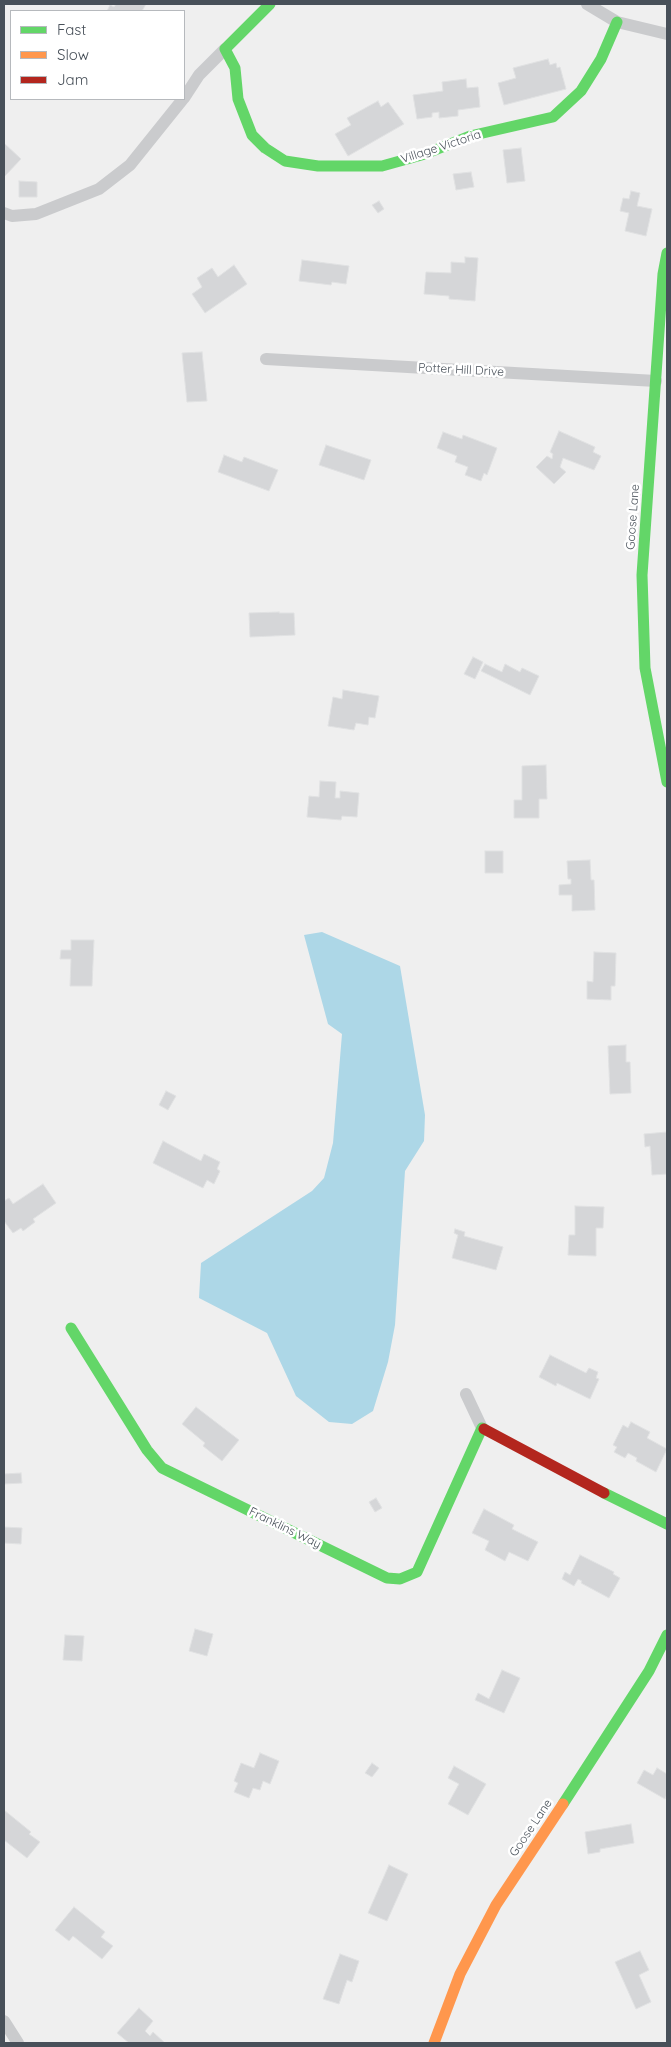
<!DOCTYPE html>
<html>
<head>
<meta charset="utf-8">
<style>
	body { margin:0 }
	#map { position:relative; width:671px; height:2047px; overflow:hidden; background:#efefef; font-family:Quicksand,sans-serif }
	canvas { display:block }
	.frame { position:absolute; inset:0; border:5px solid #485059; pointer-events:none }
	.legend { position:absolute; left:10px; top:10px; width:175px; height:90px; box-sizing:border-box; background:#fff; border:1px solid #b6b9bd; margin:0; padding:6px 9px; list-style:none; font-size:15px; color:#485059 }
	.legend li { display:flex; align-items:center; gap:10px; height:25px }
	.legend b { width:25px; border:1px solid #b6b9bd }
</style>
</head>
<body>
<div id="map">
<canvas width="671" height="2047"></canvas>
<div class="frame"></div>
<ul class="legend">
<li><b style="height:6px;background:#63d668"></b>Fast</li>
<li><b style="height:6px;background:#ff974d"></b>Slow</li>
<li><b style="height:6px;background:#b3261e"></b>Jam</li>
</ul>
</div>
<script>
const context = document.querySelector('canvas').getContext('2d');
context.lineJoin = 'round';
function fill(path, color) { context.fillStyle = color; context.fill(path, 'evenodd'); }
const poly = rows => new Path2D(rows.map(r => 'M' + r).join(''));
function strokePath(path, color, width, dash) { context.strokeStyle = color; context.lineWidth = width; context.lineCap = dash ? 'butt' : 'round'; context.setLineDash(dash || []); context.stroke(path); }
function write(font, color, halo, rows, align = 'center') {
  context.font = font + ' Quicksand,sans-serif'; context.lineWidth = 5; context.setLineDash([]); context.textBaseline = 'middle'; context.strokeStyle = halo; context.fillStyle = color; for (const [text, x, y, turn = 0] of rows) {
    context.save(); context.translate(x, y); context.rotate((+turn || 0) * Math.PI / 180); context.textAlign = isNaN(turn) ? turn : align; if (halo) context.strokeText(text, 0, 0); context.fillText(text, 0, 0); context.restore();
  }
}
const water = poly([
	[322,932,400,966,425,1115,424,1141,405,1171,395,1325,388,1362,373,1411,352,1424,329,1422,296,1396,267,1333,199,1298,201,1263,312,1191,324,1178,333,1143,342,1034,328,1024,304,935]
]);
const building = poly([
	[116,4,146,4,142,11,107,11,110,5,114,7,116,4],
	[548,59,550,65,556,63,557,68,560,67,566,89,504,105,498,83,516,78,513,68,548,59],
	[466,79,467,88,478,87,480,107,458,110,458,116,439,118,439,112,432,113,432,117,417,119,413,95,443,91,442,82,466,79],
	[378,101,381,107,388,102,404,124,348,156,335,134,351,125,347,118,378,101],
	[4,143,21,159,5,176,4,174,4,143],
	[521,148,525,181,507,183,503,150,521,148],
	[471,172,474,187,456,190,453,174,471,172],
	[19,181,37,182,37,197,19,197,19,181],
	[631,191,640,193,637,206,652,209,646,236,625,231,629,213,620,211,623,198,629,199,631,191],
	[379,201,384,209,378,213,372,205,379,201],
	[465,257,478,258,475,301,449,299,449,296,424,294,426,272,451,273,451,262,465,263,465,257],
	[302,260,349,266,346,284,332,282,331,285,299,281,302,260],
	[234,265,247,284,205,313,192,294,202,287,197,278,212,268,218,277,234,265],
	[202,352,207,401,187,402,182,353,202,352],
	[559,431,595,447,593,452,601,456,594,470,563,458,560,467,566,472,554,484,536,467,547,456,552,459,553,454,550,452,559,431],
	[443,432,462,439,463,435,497,448,487,475,484,473,481,481,465,475,468,467,455,462,457,456,437,448,443,432],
	[326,445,371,460,364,480,319,465,326,445],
	[224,455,242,462,244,457,278,470,269,491,218,472,224,455],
	[279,612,279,613,294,613,295,635,250,637,249,613,279,612],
	[473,657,483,662,475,679,464,674,473,657],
	[485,664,502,672,505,664,520,672,522,668,539,676,530,695,481,671,485,664],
	[343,690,379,696,375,718,369,717,368,725,356,723,354,730,328,726,333,697,342,699,343,690],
	[546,765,547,799,539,799,539,818,514,818,514,800,522,800,522,766,546,765],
	[320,781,336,782,335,798,340,798,340,791,359,793,357,817,342,816,341,820,307,817,309,796,319,797,320,781],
	[485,851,503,851,503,873,485,873,485,851],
	[590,860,591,880,594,880,595,910,572,911,572,895,559,895,559,885,571,884,571,879,568,879,567,861,590,860],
	[71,940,94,940,92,986,70,986,71,959,60,959,61,950,71,950,71,940],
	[594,952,616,953,615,986,611,986,611,1000,587,999,587,981,593,982,594,952],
	[626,1045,626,1062,630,1062,631,1093,610,1094,608,1046,626,1045],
	[166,1091,176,1096,168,1110,159,1105,166,1091],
	[667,1132,667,1174,652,1175,650,1146,645,1147,644,1134,667,1132],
	[163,1141,201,1161,204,1154,220,1162,217,1169,220,1171,214,1184,207,1180,203,1188,153,1163,163,1141],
	[43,1184,56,1203,33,1219,35,1222,23,1231,21,1228,13,1233,4,1221,4,1201,9,1198,13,1204,43,1184],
	[575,1206,604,1207,603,1228,596,1228,596,1256,568,1255,569,1235,575,1235,575,1206],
	[455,1229,465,1232,464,1236,503,1247,496,1270,452,1258,458,1235,454,1233,455,1229],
	[550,1355,586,1373,589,1368,598,1372,596,1378,599,1379,590,1399,557,1383,556,1386,539,1377,550,1355],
	[196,1407,239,1440,222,1461,203,1446,205,1443,182,1424,196,1407],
	[631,1422,650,1432,647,1438,667,1449,656,1472,636,1461,637,1458,628,1453,625,1458,614,1452,617,1447,613,1445,623,1425,628,1428,631,1422],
	[21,1473,22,1483,4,1484,4,1474,21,1473],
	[376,1498,382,1508,375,1512,369,1502,376,1498],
	[484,1509,514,1525,512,1529,538,1542,528,1561,509,1552,505,1561,485,1550,489,1541,472,1533,484,1509],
	[4,1527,22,1528,21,1544,4,1543,4,1527],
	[580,1555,614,1572,613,1574,620,1578,609,1598,581,1583,582,1581,578,1579,574,1586,562,1579,565,1572,570,1575,580,1555],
	[195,1629,213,1634,207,1656,189,1651,195,1629],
	[65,1635,84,1636,82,1661,63,1660,65,1635],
	[502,1670,520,1678,504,1713,475,1700,478,1693,489,1699,502,1670],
	[260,1753,279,1761,270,1784,263,1781,260,1790,253,1788,249,1798,234,1792,238,1783,234,1781,241,1763,254,1768,260,1753],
	[372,1763,379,1768,372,1777,365,1773,372,1763],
	[454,1766,486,1784,468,1815,448,1804,459,1784,448,1778,454,1766],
	[657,1768,667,1774,667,1794,665,1799,637,1783,644,1770,653,1775,657,1768],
	[4,1810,31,1832,29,1834,40,1842,27,1858,4,1840,4,1810],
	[631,1824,634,1843,600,1849,600,1852,588,1854,585,1832,631,1824],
	[389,1865,408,1874,387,1921,368,1913,389,1865],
	[74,1907,105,1932,101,1937,113,1946,102,1959,73,1936,69,1941,55,1930,74,1907],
	[640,1951,649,1970,639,1975,651,2002,636,2009,615,1962,640,1951],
	[340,1954,359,1961,352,1982,347,1980,339,2004,323,1999,340,1954],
	[139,2008,153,2021,145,2031,150,2036,153,2032,165,2043,129,2043,117,2033,139,2008]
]);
const street = poly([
	[587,4,617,22,667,34],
	[184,98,199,75,225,49],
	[4,213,12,216,36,214,99,189,130,165,183,99],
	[266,359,656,381],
	[466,1394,482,1428],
	[4,2021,18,2043]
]);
const fast = poly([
	[270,4,225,49,235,68,238,99,252,135,265,148,285,161,318,166,382,166,425,154,470,136,553,117,581,91,601,59,617,22],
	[667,253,663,274,642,575,645,668,667,782],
	[71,1328,147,1450,162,1468,387,1578,400,1579,417,1572,482,1428,484,1429],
	[604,1493,667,1524],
	[563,1804,649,1671,667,1635]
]);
const slow = poly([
	[434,2043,460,1974,496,1905,563,1804]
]);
const jam = poly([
	[484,1429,604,1493]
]);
const streetNames = [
	["Village Victoria",441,147,-18],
	["Potter Hill Drive",461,370,3],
	["Goose Lane",633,517,-86],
	["Franklins Way",285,1528,26],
	["Goose Lane",531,1828,-56]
];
fill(water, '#add7e7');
fill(building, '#d5d6d8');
strokePath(building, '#e0e1e2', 1);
strokePath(street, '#cacbcd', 12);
strokePath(fast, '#63d668', 11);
strokePath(slow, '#ff974d', 11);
strokePath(jam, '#b3261e', 11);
write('12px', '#485059', '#fff', streetNames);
</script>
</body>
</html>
